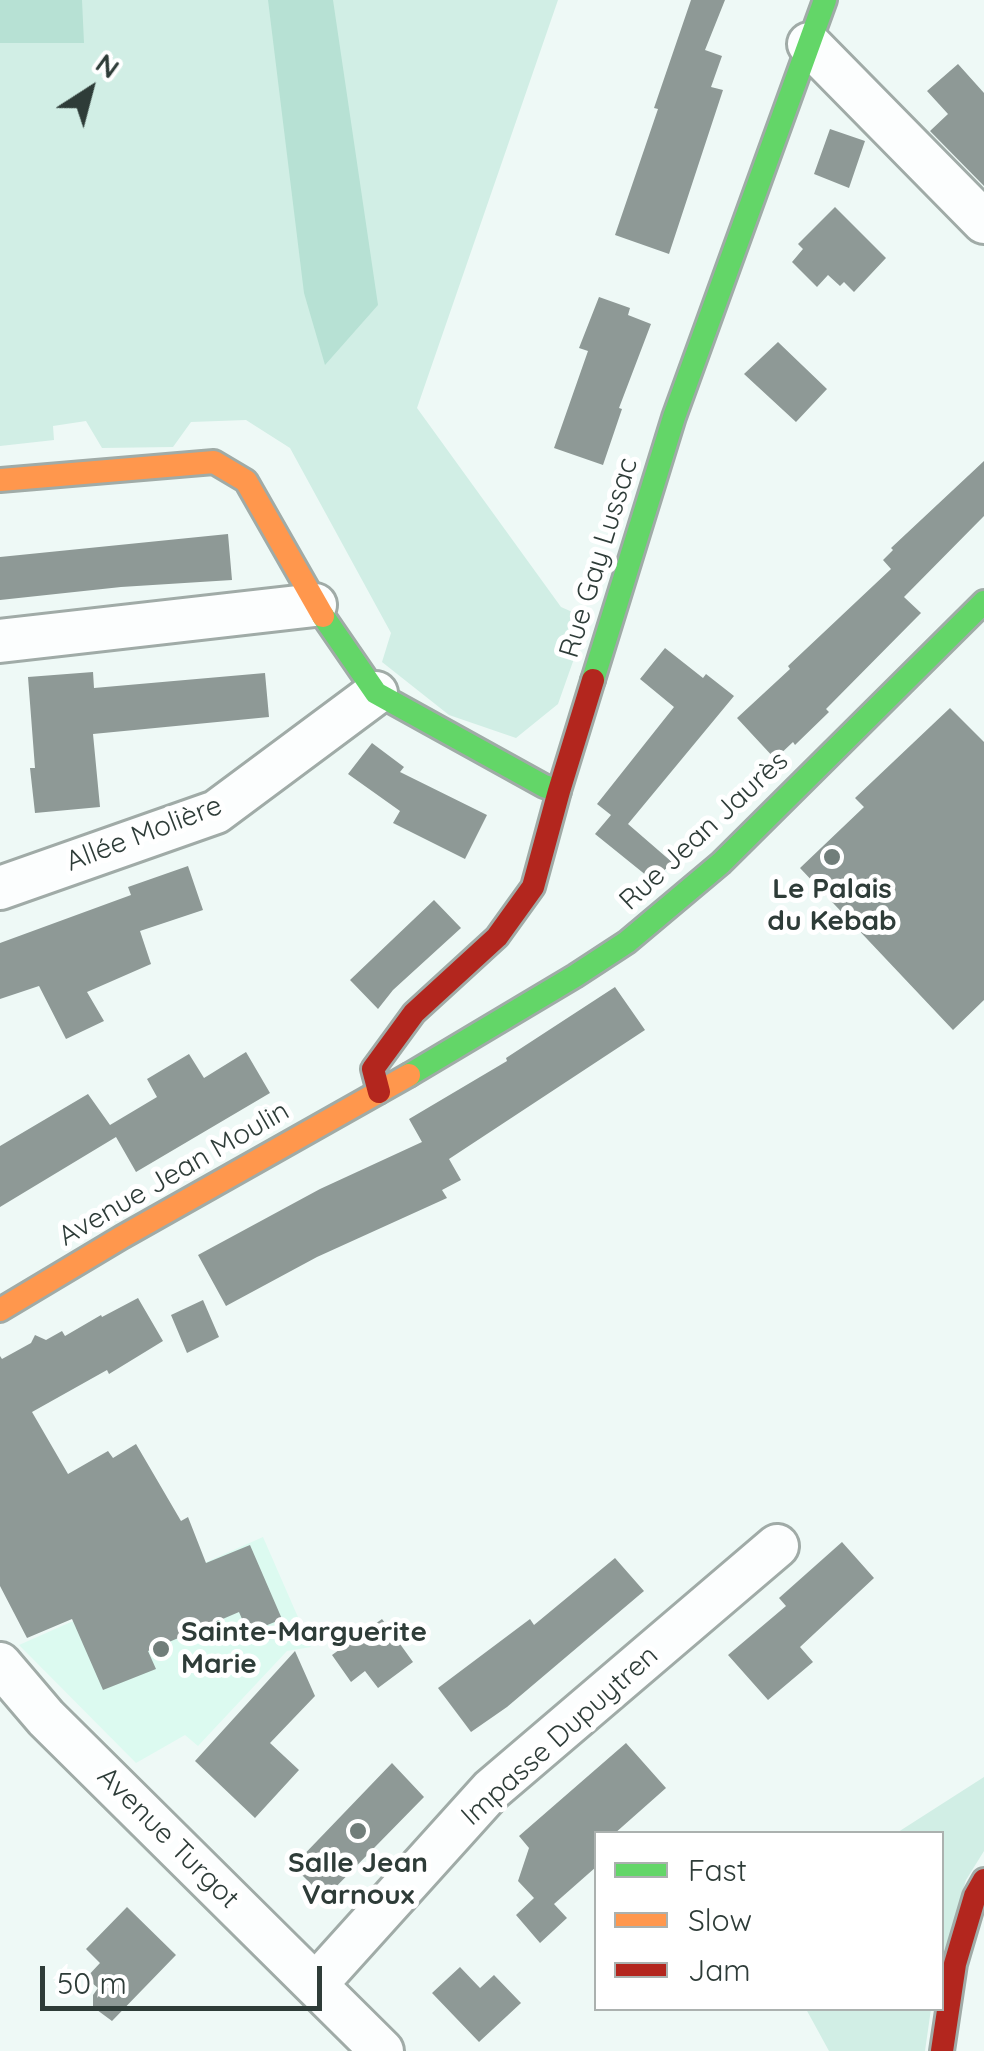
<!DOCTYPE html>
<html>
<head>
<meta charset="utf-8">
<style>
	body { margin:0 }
	#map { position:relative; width:984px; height:2051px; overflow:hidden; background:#eef9f6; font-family:Quicksand,sans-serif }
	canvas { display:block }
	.legend { position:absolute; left:594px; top:1831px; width:350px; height:180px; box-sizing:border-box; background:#fff; border:2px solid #abb1af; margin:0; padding:12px 18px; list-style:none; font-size:30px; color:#2e3c38 }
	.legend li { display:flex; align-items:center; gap:20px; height:50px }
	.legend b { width:50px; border:2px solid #abb1af }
	.north { position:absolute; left:40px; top:40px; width:100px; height:100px; -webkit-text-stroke:8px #fff; paint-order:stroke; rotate:36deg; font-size:28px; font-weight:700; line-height:40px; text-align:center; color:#2e3c38 }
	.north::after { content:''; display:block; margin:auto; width:35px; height:45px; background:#2e3c38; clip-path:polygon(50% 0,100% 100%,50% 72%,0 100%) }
	.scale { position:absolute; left:40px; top:1966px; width:282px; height:45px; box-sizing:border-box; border:5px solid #2e3c38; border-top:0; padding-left:12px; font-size:30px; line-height:35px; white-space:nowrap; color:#2e3c38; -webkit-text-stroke:8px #fff; paint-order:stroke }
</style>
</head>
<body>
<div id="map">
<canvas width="984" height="2051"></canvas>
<ul class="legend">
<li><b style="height:12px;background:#63d668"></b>Fast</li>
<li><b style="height:12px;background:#ff974d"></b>Slow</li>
<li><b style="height:12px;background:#b3261e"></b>Jam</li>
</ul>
<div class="north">N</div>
<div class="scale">50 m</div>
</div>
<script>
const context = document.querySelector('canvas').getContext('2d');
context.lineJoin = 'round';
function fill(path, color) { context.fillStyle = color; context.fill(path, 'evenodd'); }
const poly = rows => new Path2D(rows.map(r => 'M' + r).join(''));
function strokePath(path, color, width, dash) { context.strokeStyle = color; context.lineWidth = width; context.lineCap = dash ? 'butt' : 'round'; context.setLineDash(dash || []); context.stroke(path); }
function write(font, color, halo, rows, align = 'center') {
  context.font = font + ' Quicksand,sans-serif'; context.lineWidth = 10; context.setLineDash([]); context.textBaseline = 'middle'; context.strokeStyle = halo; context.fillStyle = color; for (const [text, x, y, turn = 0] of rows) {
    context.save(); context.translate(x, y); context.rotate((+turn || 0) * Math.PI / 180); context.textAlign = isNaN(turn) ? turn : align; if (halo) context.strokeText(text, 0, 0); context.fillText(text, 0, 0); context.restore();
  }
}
const built = poly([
	[263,1537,311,1647,287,1651,198,1746,185,1735,136,1763,19,1645]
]);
const green = poly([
	[0,0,558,0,417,408,561,607,588,619,558,704,516,738,449,715,382,662,391,633,290,448,246,420,191,422,173,447,102,448,86,421,53,426,54,440,0,446],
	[984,1777,984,1851,966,1880,942,1963,942,1834,895,1834],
	[806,2009,931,2009,925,2051,829,2051]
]);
const forest = poly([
	[0,0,82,0,84,43,0,43],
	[268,0,333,0,378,305,325,365,304,293]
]);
const building = poly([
	[691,0,725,0,705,50,722,56,711,87,723,90,669,254,615,235,658,109,654,108],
	[958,64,984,93,984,186,930,131,948,114,927,91],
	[830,129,865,141,849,188,814,174],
	[835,207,886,258,854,292,844,282,840,286,828,275,817,287,792,262,803,249,798,244],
	[599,297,630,308,628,315,651,324,619,408,622,409,603,465,554,448,588,351,579,348],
	[778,342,827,389,796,422,744,374],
	[984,461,984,516,904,597,921,613,826,709,829,712,795,745,793,742,775,759,737,718,790,669,788,666,891,569,883,560,893,550,891,548],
	[228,534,232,580,121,587,0,600,0,557],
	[665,648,703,678,706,674,734,696,628,824,673,863,652,880,595,834,611,815,597,804,674,707,640,679],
	[93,672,94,688,265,673,269,717,93,734,100,807,35,813,30,768,35,768,28,677],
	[950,708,984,742,984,1000,953,1030,800,868,864,807,855,798],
	[372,743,404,767,400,772,487,815,465,859,393,823,400,811,348,774],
	[188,866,203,910,140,931,151,964,87,992,104,1021,66,1039,39,986,0,999,0,943,131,895,128,887],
	[434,900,461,928,393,990,378,1009,350,980],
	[615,987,645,1030,449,1159,461,1180,442,1190,447,1198,317,1257,226,1306,198,1255,320,1189,422,1142,409,1119,507,1061,506,1058],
	[246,1052,270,1093,136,1172,116,1137,0,1207,0,1146,88,1094,110,1125,157,1097,147,1079,189,1054,204,1078],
	[138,1298,163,1341,109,1374,107,1370,32,1412,68,1474,108,1451,113,1458,136,1444,181,1521,188,1517,206,1563,250,1545,282,1619,248,1633,239,1612,148,1651,156,1669,103,1690,72,1619,27,1638,0,1586,0,1356,2,1359,31,1343,35,1335,46,1340,62,1331,65,1336,101,1315,102,1317],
	[203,1300,219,1337,187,1353,171,1315],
	[842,1542,874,1578,800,1647,813,1662,768,1700,728,1655,786,1606,779,1598],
	[615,1558,644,1591,507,1707,471,1732,438,1688,530,1619,534,1625],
	[382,1619,413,1662,378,1688,365,1671,351,1682,332,1655],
	[295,1651,315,1696,270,1743,299,1770,255,1818,195,1761],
	[626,1743,666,1788,614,1834,596,1834,596,1867,554,1904,567,1918,540,1943,516,1915,534,1898,518,1881,529,1848,519,1836],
	[392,1763,424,1797,325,1898,293,1866],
	[127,1907,176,1955,112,2021,93,2007,93,1995,98,1988,86,1978,100,1963,86,1949],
	[460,1967,480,1988,494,1975,521,2003,479,2042,432,1993]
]);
const street = poly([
	[809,44,984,222],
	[0,641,315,605],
	[0,888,216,812,376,693],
	[0,1664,46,1718,382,2051],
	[316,1984,491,1790,777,1546]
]);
const fast = poly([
	[323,616,376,693,544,786,559,791],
	[593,680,674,417,825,0],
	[409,1075,575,976,627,942,721,863,984,602]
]);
const slow = poly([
	[0,480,214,462,246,481,323,616],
	[0,1310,122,1237,409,1075]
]);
const jam = poly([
	[379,1092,373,1069,414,1013,497,937,533,887,559,791,593,680],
	[942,2051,955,1964,975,1896,984,1880]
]);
const markers = [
	[832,857,10,"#717e7a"],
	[161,1649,10,"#717e7a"],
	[358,1831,10,"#717e7a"]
];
const streetNames = [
	["Rue Gay Lussac",599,558,-73],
	["Rue Jean Jaurès",704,831,-43],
	["Allée Molière",144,834,-21],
	["Avenue Jean Moulin",174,1174,-30],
	["Impasse Dupuytren",560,1736,-42],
	["Avenue Turgot",168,1838,45]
];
const poiNames = [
	["Le Palais",832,890],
	["du Kebab",832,922],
	["Sainte-Marguerite",181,1633,"left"],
	["Marie",181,1665,"left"],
	["Salle Jean",358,1864],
	["Varnoux",358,1896]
];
fill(built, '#dcfaf0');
fill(green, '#d1eee5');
fill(forest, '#b7e1d4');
fill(building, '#8e9996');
strokePath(street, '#a0aba7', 48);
strokePath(fast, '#a0aba7', 28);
strokePath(slow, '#a0aba7', 28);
strokePath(jam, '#a0aba7', 28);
strokePath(street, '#fcfefe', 42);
strokePath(fast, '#63d668', 22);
strokePath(slow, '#ff974d', 22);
strokePath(jam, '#b3261e', 22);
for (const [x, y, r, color] of markers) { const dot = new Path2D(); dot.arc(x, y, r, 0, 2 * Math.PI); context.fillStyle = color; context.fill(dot); strokePath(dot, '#fff', 4); }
write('28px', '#2e3c38', '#fff', streetNames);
write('bold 28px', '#2e3c38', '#fff', poiNames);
</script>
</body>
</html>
